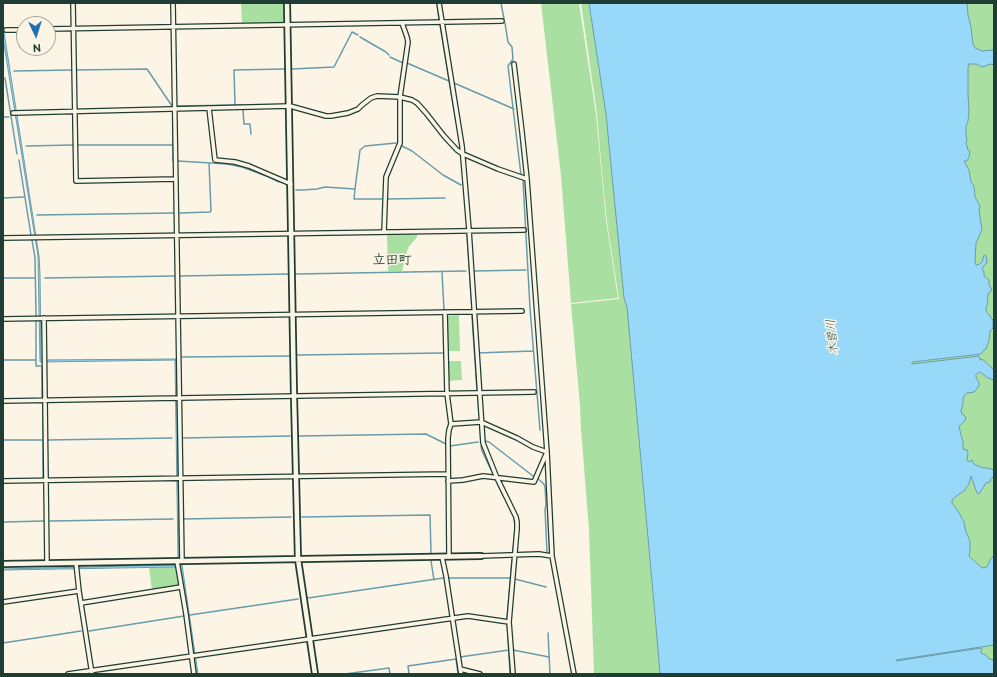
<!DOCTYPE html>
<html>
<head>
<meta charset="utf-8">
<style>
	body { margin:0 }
	#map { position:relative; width:997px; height:677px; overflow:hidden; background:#fcf5e5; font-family:"Balsamiq Sans",sans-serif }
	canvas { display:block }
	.frame { position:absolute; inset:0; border:4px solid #1f3d34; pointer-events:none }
	.north { position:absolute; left:16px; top:16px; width:40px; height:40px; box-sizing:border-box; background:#fcf5e5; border:1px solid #a4ab9e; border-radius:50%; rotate:176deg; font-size:11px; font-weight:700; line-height:16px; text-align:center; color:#1f3d34 }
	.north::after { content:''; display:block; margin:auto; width:14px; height:18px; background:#1f6fb2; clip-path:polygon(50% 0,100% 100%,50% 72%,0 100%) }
</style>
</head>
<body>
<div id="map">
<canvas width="997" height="677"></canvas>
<div class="frame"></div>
<div class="north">N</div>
</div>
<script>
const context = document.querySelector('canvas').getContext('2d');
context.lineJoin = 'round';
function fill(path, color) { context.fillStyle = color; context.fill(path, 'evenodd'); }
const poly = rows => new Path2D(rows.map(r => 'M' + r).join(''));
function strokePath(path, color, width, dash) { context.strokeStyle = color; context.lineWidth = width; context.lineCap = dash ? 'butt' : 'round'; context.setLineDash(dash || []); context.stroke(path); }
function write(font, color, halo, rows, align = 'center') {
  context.font = font + ' "Balsamiq Sans","Klee One",sans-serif'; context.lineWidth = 3; context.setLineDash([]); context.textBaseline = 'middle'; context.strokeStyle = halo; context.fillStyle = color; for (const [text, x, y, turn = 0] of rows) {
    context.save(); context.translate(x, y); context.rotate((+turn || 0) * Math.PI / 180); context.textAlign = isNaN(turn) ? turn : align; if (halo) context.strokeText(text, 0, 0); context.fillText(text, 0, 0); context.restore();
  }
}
const green = poly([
	[241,3,284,3,285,22,283,24,242,25],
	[541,3,579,3,596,114,606,220,618,298,571,303,561,176],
	[581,3,589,3,606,114,624,298,627,307,660,674,594,674,589,530,581,429,580,406,571,304,619,299,607,222,601,161,597,114],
	[967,3,994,3,994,50,982,51,975,48,973,44,971,27,968,15],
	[969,64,977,64,982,67,991,64,994,65,994,370,986,363,980,360,979,356,912,364,912,362,981,354,988,345,989,340,991,318,990,316,986,311,986,308,988,303,987,299,989,292,990,291,989,280,984,276,982,269,985,264,986,258,983,259,982,262,980,264,976,265,975,263,976,243,982,230,979,210,980,206,975,197,974,186,971,182,969,170,964,161,967,161,969,157,970,151,968,151,966,143,966,126,968,121,969,112,967,84,967,69],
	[417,233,417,237,408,248,402,271,388,271,387,234],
	[459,315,460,351,448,351,448,316],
	[448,361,461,361,462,380,448,381],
	[980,372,988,378,994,380,994,470,988,468,983,468,977,465,971,461,969,462,967,460,968,453,967,450,963,449,963,442,959,427,965,420,966,417,962,414,961,411,963,404,963,399,964,396,967,393,970,393,976,377,977,374],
	[971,475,977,493,980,492,986,483,991,480,992,477,994,477,994,555,990,560,987,567,982,568,969,556,970,550,968,538,966,532,964,522,958,511,952,503,952,500,959,494,964,491,969,484],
	[176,567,180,586,152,590,149,568],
	[994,645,994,660,989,659,984,654,981,653,981,651,896,661,896,659]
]);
const water = poly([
	[589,3,967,3,968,15,971,27,973,44,975,48,982,51,994,50,994,65,991,64,982,67,977,64,969,64,968,68,968,94,969,112,968,121,966,126,966,135,967,140,966,143,968,150,970,151,969,157,967,161,964,161,969,170,971,182,974,186,975,197,980,206,979,210,982,230,976,243,975,263,976,265,980,264,982,262,984,255,986,256,987,263,985,264,983,267,982,269,984,272,984,276,989,280,989,285,992,290,989,292,987,299,988,303,986,308,986,311,990,316,991,318,993,320,993,328,990,331,989,340,986,349,984,350,981,354,912,362,912,364,979,356,980,360,982,359,994,370,994,380,988,378,980,372,976,374,976,377,979,383,979,386,974,392,967,393,964,396,963,399,963,404,961,411,962,414,966,417,965,420,959,427,963,442,963,449,967,450,968,453,967,460,969,462,972,460,974,464,983,468,988,468,994,470,994,477,991,478,990,482,986,483,979,494,977,493,971,476,969,484,964,491,959,494,952,500,952,503,958,511,964,522,966,532,970,541,970,550,969,556,971,558,982,568,987,567,990,560,994,555,994,645,896,660,896,661,981,648,982,649,981,651,981,653,986,655,989,659,994,660,994,674,660,674,655,615,627,307,624,298,606,114,589,3],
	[3,26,39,256,40,274,41,360,176,359,179,559,180,560,178,559,175,360,40,362,38,256,3,38,3,26],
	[175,565,176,567,3,570,3,569,175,565],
	[180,565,182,565,198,674,196,674,180,565]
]);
const stream = poly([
	[437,3,439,20],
	[501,3,504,19],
	[505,23,508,42,512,47,513,59,508,66,521,175],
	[440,25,456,122],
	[360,37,386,52,389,55],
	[390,57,403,63],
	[407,63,449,81],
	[292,69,334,67,352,32,358,35],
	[76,70,147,69,172,106],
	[14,71,72,70],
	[5,78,17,154],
	[454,83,514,109],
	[235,105,234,70,285,69],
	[177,106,243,105],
	[243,110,244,124,250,124,251,134],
	[173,113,173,161,175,161],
	[3,117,9,117],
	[77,145,173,145],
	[26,146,73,145],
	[402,146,412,151,443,175,461,185],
	[19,160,31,235],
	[178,161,227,164,242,167,269,177,279,182],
	[523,181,530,308,540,430],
	[355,189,354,199,382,199],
	[296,190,303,190,317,189,325,187,355,189,360,150,365,146,396,143],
	[3,198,24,197],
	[387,199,445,198],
	[180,213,210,212,211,211,209,163],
	[466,213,467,229],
	[37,215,174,213],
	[467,234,472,309],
	[32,240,35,258,36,316],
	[474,271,526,270],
	[442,272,444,310],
	[296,274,466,271],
	[180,276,288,274],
	[3,278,35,278],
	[45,278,175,276],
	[472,316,477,391],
	[36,321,36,366,42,366,42,397],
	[477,353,533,351],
	[297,355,443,353],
	[182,357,290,356],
	[3,360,36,360],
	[478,395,479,415],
	[43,402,43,478],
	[299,436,426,434,446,444],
	[182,438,290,436],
	[3,440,43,440],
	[48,440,172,438],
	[485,441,489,442,533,476],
	[450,446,478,442],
	[481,446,482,451,493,474],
	[537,478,543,483,545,486,546,504,545,510,547,552],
	[497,483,514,517,515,528,513,551],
	[302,517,430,515,431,553],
	[183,519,291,517],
	[50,521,173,519],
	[3,522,45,521],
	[431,561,434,580],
	[448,578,511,578],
	[515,579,546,587],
	[308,598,443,578],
	[190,615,298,599],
	[89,631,184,616],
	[548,633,550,674],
	[3,643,81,631],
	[513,650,549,657],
	[460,657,509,650],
	[345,674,389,668,390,674],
	[409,674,408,666,456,659,458,674],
	[510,674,507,619,512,560]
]);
const minor = poly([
	[73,3,76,181,176,179],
	[173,3,182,561],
	[439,3,462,146,469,230,483,443,497,478,516,517,517,522,517,529,509,622,513,674],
	[48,29,502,21],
	[6,30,24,30],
	[514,64,522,132,527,179,547,452,552,556,574,674],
	[209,108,215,160,235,162,249,166,291,184],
	[13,113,290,106,326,116,331,116,348,113,358,109,362,105,371,98,377,96,400,97,412,100,417,103,426,113,444,136,457,150,463,154,498,169,527,179],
	[384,232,386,177,400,143,400,97,408,42,407,37,402,23],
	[3,238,524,230],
	[445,312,447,393,451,424,449,430,448,438,449,557],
	[44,318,47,563],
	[3,319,522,311],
	[3,401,534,392],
	[3,481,448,474],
	[448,481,463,480,483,476,534,482,547,452,533,447,517,438,481,422,451,424],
	[481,556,539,554,552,556],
	[442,557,446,576,461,674],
	[177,561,186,614,194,674],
	[76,563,79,591,92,674],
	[3,602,79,591],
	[81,603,181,587],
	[460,669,480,674],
	[68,674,468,616,509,622]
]);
const tertiary = poly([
	[287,3,294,396,298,559,315,674],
	[3,564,481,556]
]);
const waterNames = [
	["木曽川",833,337,-96]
];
const quarterNames = [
	["立田町",392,261]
];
fill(green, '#aadfa2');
fill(water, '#98d9fa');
strokePath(water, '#689bab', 1);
strokePath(stream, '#689bab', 1.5);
strokePath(minor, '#1f3d34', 6);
strokePath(tertiary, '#1f3d34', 8);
strokePath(minor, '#fcf5e5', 3.5);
strokePath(tertiary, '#fcf5e5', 4.5);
write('italic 12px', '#375c5c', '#fcf5e5', waterNames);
write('bold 13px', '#1f3d34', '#fcf5e5', quarterNames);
</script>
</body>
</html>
